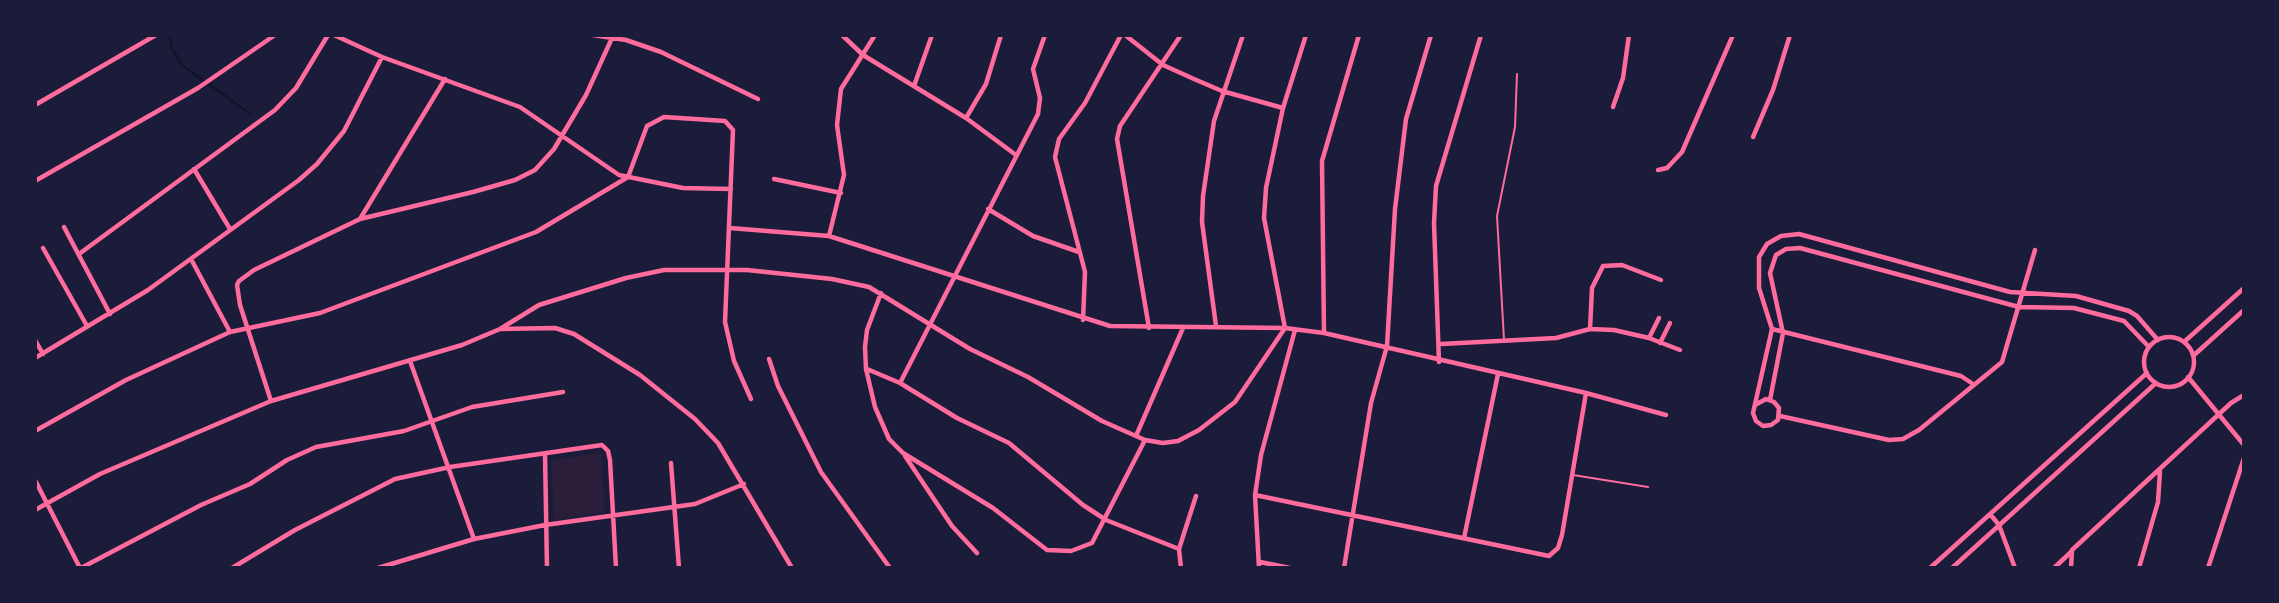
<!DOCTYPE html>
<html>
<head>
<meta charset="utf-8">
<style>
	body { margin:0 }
	#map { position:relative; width:2279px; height:603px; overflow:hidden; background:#1b1b3a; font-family:"PT Sans Narrow",sans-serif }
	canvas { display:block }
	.frame { position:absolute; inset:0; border:37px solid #1b1b3a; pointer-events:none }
</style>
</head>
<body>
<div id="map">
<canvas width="2279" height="603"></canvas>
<div class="frame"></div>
</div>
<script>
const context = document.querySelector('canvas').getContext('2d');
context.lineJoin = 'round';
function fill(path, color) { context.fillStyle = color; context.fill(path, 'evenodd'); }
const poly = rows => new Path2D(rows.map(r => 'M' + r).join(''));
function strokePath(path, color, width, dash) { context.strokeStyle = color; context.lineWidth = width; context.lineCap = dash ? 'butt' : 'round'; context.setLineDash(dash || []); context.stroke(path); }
const green = poly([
	[601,453,605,513,554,520,551,460]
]);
const stream = poly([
	[170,35,171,47,182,65,249,113]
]);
const service = poly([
	[1504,340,1497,216,1515,127,1517,74],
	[1573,475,1648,487]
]);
const minor = poly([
	[334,35,382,57,520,107,619,175,683,188,731,189],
	[593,35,626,40,661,52,758,99],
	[842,35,863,55,966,118,1016,155],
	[1125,35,1163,65,1194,79,1222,91,1283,108],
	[914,86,932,35],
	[35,105,156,35],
	[1613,107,1623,78,1629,35],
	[966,118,986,84,1001,35],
	[1753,137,1773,90,1790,35],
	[194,169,230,229],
	[1658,170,1667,168,1682,152,1733,35],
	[774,179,841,193],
	[35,181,198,88,275,35],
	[988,209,1033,236,1079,252],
	[360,219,445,79],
	[64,227,110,314],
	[730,228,829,236,1110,326,1285,328,1324,333,1586,393,1666,415],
	[829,236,844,175,837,125,841,89,875,35],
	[43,248,87,326],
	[79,254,275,110,296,88,328,35],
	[191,259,230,332],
	[881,293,867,330,865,347,866,369,875,407,889,439,903,453,993,508,1047,550,1071,551,1092,543,1145,440],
	[1083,320,1085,272,1055,157,1059,139,1085,103,1121,35],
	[1216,326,1202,222,1203,196,1214,121,1243,35],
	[1149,328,1117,139,1120,126,1181,35],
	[1285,328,1264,218,1266,188,1283,108,1306,35],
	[501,329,555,328,574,334,640,375,695,419,718,443,792,568],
	[1590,329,1592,288,1603,266,1622,265,1661,280],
	[1772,329,1961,376,1973,384],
	[1324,333,1322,161,1359,35],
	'2144 362a25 25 0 1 1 50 0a25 25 0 1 1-50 0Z',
	[1649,338,1659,318],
	[35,340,43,354],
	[2184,342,2244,288],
	[1660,343,1670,323],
	[1441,344,1556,338,1590,329,1614,330,1649,338,1680,350],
	[2193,356,2244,310],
	[35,358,148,290,299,180,317,164,344,131,382,57],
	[769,359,778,386,821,472,890,568],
	[410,361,474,539],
	[1439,362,1434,223,1436,186,1481,35],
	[867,369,900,383,957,418,1009,443,1083,505,1106,520,1179,549],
	[2188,377,2244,445],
	[900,383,1038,114,1040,98,1033,69,1045,35],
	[1770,400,1783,333,1770,273,1776,255,1786,249,1800,248,2019,307,2074,308,2124,321,2149,347],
	[271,401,240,305,237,285,239,281,254,270,360,219,473,192,515,180,535,170,554,149,586,95,612,38],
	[1755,405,1766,399,1774,402,1779,408,1778,420,1771,425,1763,426,1756,421,1753,413,1772,329,1759,288,1759,257,1767,244,1781,236,1799,234,2010,292,2076,296,2129,311,2137,316,2158,340],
	[1780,416,1889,440,1903,439,1919,430,2002,362,2035,250],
	[35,431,126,380,230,332,320,313,536,232,628,177,647,126,664,117,725,121,733,130,725,322,734,361,751,399],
	[1136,436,1183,328],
	[545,454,547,568],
	[905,456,952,526,977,553],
	[671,463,679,568],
	[35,480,80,568],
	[1255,495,1549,556,1558,548,1562,535,1586,393],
	[35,510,100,474,271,401,462,345,500,329,539,305,626,278,664,270,747,270,832,279,869,287,970,349,1028,377,1102,421,1145,440,1163,443,1178,441,1199,430,1235,402,1285,328],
	[1990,514,1999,525,2015,568],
	[1464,538,1498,374],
	[1260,562,1290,568],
	[81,568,201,505,250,484,287,460,316,447,404,431,472,407,563,392],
	[232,568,295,530,395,479,450,467,602,445,608,451,610,460,616,568],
	[378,568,474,539,545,525,695,504,744,484],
	[1181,568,1179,549,1196,496],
	[1259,568,1255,495,1261,455,1295,330],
	[1344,568,1371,403,1387,346,1395,209,1406,119,1431,35],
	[1930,568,2147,373],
	[1952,568,2156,383],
	[2054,568,2072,551],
	[2071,568,2072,550,2231,403,2244,395],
	[2139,568,2158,502,2160,471],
	[2208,568,2244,458]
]);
fill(green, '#2a1e3b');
strokePath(stream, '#12122b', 2.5);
strokePath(service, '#ff6b9d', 2);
strokePath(minor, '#ff6b9d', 4.5);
</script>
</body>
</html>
